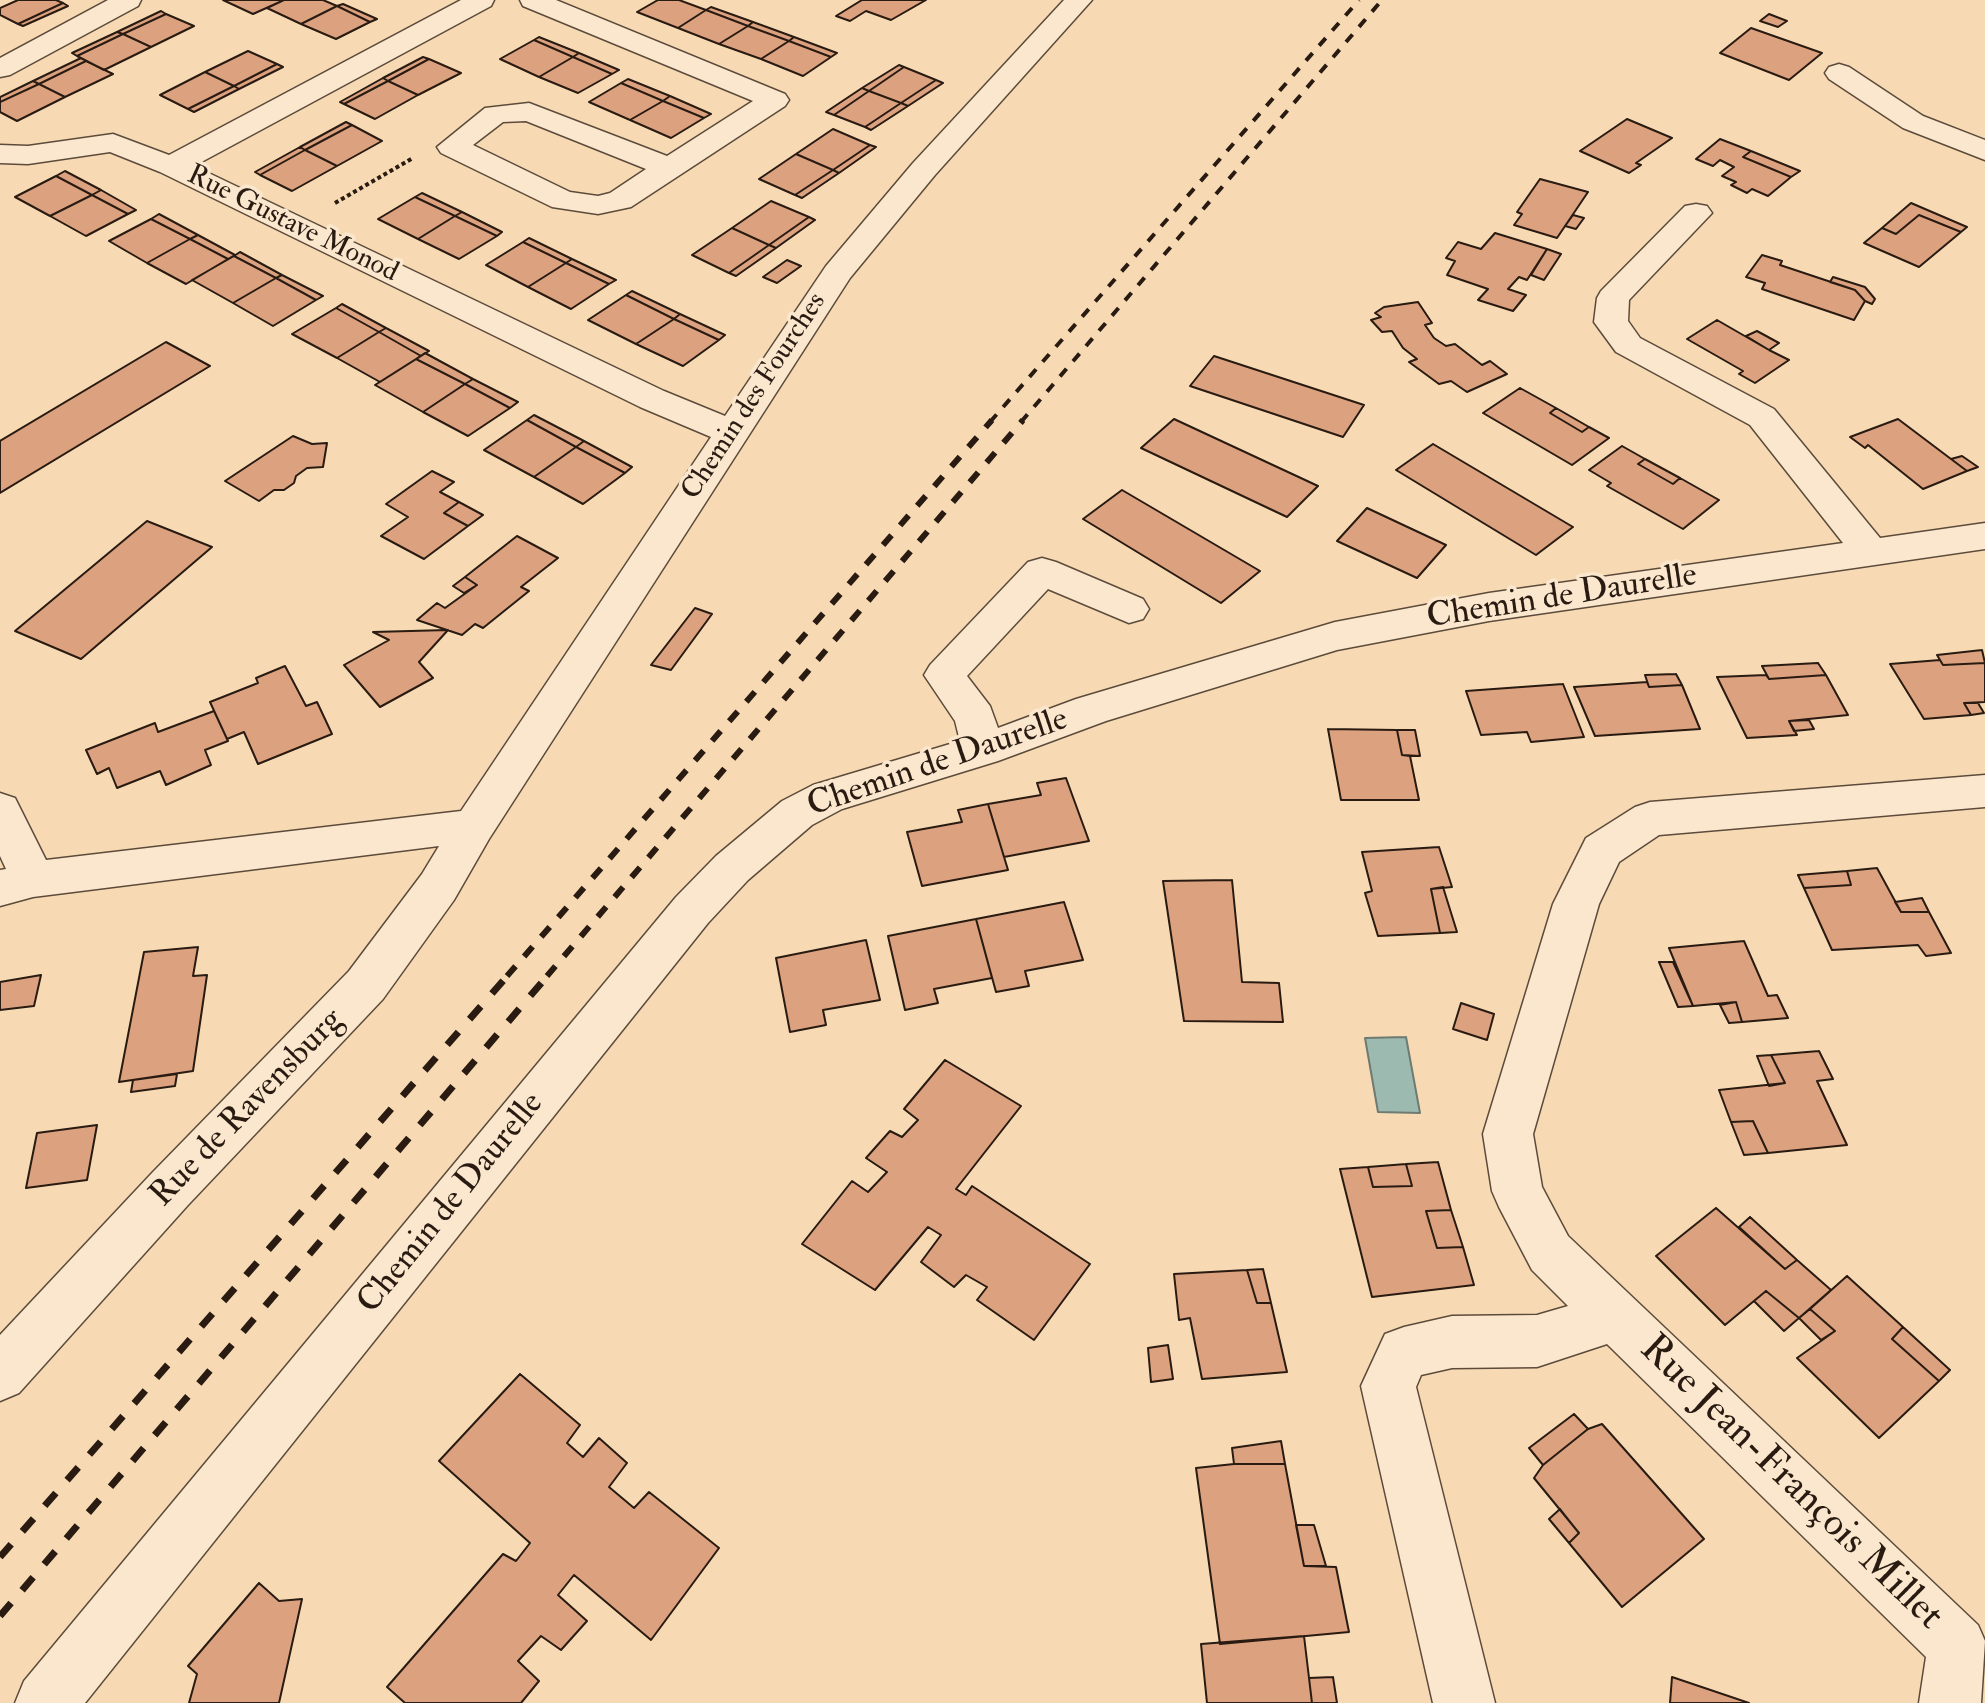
<!DOCTYPE html>
<html>
<head>
<meta charset="utf-8">
<style>
	body { margin:0 }
	canvas { display:block; background:#f7dab4 }
</style>
</head>
<body>
<canvas width="1985" height="1703"></canvas>
<script>
const context = document.querySelector('canvas').getContext('2d');
context.lineJoin = 'round';
function fill(path, color) { context.fillStyle = color; context.fill(path, 'evenodd'); }
const poly = rows => new Path2D(rows.map(r => 'M' + r).join(''));
function strokePath(path, color, width, dash) { context.strokeStyle = color; context.lineWidth = width; context.lineCap = dash ? 'butt' : 'round'; context.setLineDash(dash || []); context.stroke(path); }
function write(font, color, halo, rows, align = 'center') {
  context.font = font + ' "IM FELL Double Pica",serif'; context.lineWidth = 7; context.setLineDash([]); context.textBaseline = 'middle'; context.strokeStyle = halo; context.fillStyle = color; for (const [text, x, y, turn = 0] of rows) {
    context.save(); context.translate(x, y); context.rotate((+turn || 0) * Math.PI / 180); context.textAlign = isNaN(turn) ? turn : align; if (halo) context.strokeText(text, 0, 0); context.fillText(text, 0, 0); context.restore();
  }
}
const water = poly([
	[1406,1037,1420,1113,1378,1112,1365,1038,1406,1037]
]);
const building = poly([
	[18,0,56,0,63,3,18,24,0,15,0,8,18,0],
	[223,0,284,0,253,14,223,0],
	[284,0,323,0,337,6,301,24,267,8,284,0],
	[658,0,679,0,706,10,678,28,637,12,658,0],
	[862,0,926,0,891,20,866,11,850,21,836,16,862,0],
	[63,3,68,6,23,26,18,24,63,3],
	[343,4,377,19,370,22,337,6,343,4],
	[337,6,370,22,336,39,301,24,337,6],
	[711,7,753,22,748,26,706,10,711,7],
	[706,10,748,26,719,44,678,28,706,10],
	[161,11,166,14,123,34,117,32,161,11],
	[166,14,194,26,151,47,123,34,166,14],
	[1769,14,1787,21,1778,27,1760,21,1769,14],
	[753,22,794,37,789,41,748,26,753,22],
	[748,26,789,41,761,59,719,44,748,26],
	[1751,28,1822,53,1789,80,1720,53,1751,28],
	[117,32,123,34,77,56,72,53,117,32],
	[123,34,151,47,104,70,77,56,123,34],
	[539,37,579,53,573,57,534,40,539,37],
	[794,37,837,53,831,57,789,41,794,37],
	[534,40,573,57,539,77,500,59,534,40],
	[789,41,831,57,803,76,761,59,789,41],
	[248,51,277,64,234,86,205,72,248,51],
	[579,53,619,70,612,74,573,57,579,53],
	[423,57,429,59,388,81,383,78,423,57],
	[573,57,612,74,578,93,539,77,573,57],
	[81,58,86,61,39,84,33,81,81,58],
	[429,59,461,73,418,95,388,81,429,59],
	[86,61,113,74,65,97,39,84,86,61],
	[277,64,283,67,239,89,234,86,277,64],
	[899,65,904,67,869,91,862,88,899,65],
	[904,67,936,80,901,103,869,91,904,67],
	[205,72,234,86,188,109,160,95,205,72],
	[383,78,388,81,344,104,340,102,383,78],
	[628,79,670,96,663,101,621,83,628,79],
	[936,80,943,83,908,106,901,103,936,80],
	[33,81,39,84,0,102,0,97,33,81],
	[388,81,418,95,375,119,344,104,388,81],
	[621,83,663,101,630,120,589,102,621,83],
	[39,84,65,97,17,121,0,112,0,102,39,84],
	[234,86,239,89,194,112,188,109,234,86],
	[862,88,869,91,834,115,826,112,862,88],
	[869,91,901,103,865,127,834,115,869,91],
	[670,96,711,114,704,118,663,101,670,96],
	[663,101,704,118,671,138,630,120,663,101],
	[901,103,908,106,871,130,865,127,901,103],
	[1627,119,1672,138,1636,163,1641,165,1629,173,1580,151,1627,119],
	[346,122,352,125,305,150,300,147,346,122],
	[352,125,382,141,337,166,305,150,352,125],
	[833,129,870,145,833,170,796,154,833,129],
	[1720,139,1751,151,1743,157,1791,177,1768,196,1752,189,1747,193,1731,185,1736,182,1722,176,1734,167,1720,160,1713,166,1696,159,1720,139],
	[870,145,876,147,839,173,833,170,870,145],
	[300,147,305,150,260,175,255,172,300,147],
	[305,150,337,166,292,191,260,175,305,150],
	[1751,151,1800,171,1791,177,1743,157,1751,151],
	[796,154,833,170,795,195,759,179,796,154],
	[833,170,839,173,802,198,795,195,833,170],
	[65,171,101,190,92,195,56,176,65,171],
	[56,176,92,195,50,216,15,197,56,176],
	[1540,179,1588,192,1557,238,1514,225,1522,214,1517,212,1540,179],
	[101,190,136,210,128,214,92,195,101,190],
	[422,193,462,212,455,216,415,197,422,193],
	[92,195,128,214,86,236,50,216,92,195],
	[415,197,455,216,418,239,378,219,415,197],
	[771,201,809,217,769,245,732,228,771,201],
	[1911,203,1967,227,1961,232,1919,215,1896,234,1882,228,1911,203],
	[462,212,502,232,497,236,455,216,462,212],
	[159,214,198,235,190,239,151,219,159,214],
	[1573,215,1584,218,1576,229,1565,226,1573,215],
	[1919,215,1961,232,1919,267,1864,243,1882,228,1896,234,1919,215],
	[455,216,497,236,459,259,418,239,455,216],
	[809,217,815,220,776,248,769,245,809,217],
	[151,219,190,239,147,263,109,241,151,219],
	[732,228,769,245,729,273,692,255,732,228],
	[1495,233,1547,249,1527,280,1519,277,1508,289,1526,295,1513,311,1478,300,1488,289,1447,275,1455,261,1446,258,1458,242,1481,249,1495,233],
	[198,235,235,255,228,259,190,239,198,235],
	[529,238,572,259,566,263,523,242,529,238],
	[190,239,228,259,186,284,147,263,190,239],
	[523,242,566,263,528,287,486,265,523,242],
	[769,245,776,248,736,276,729,273,769,245],
	[1547,249,1561,254,1544,280,1531,275,1547,249],
	[240,252,282,275,276,278,234,256,240,252],
	[1762,255,1782,261,1780,265,1855,290,1865,301,1854,320,1762,289,1765,283,1746,277,1762,255],
	[234,256,276,278,233,303,192,280,234,256],
	[572,259,616,280,609,284,566,263,572,259],
	[787,260,801,266,777,283,763,277,787,260],
	[566,263,609,284,571,309,528,287,566,263],
	[282,275,323,296,316,300,276,278,282,275],
	[1833,277,1865,287,1875,299,1872,304,1865,301,1855,290,1830,282,1833,277],
	[276,278,316,300,273,326,233,303,276,278],
	[632,291,680,314,674,319,626,295,632,291],
	[626,295,674,319,636,344,588,320,626,295],
	[1418,302,1432,323,1425,325,1434,338,1446,346,1455,344,1482,365,1490,361,1507,374,1467,392,1451,381,1439,384,1409,362,1417,359,1403,348,1392,331,1382,332,1371,320,1381,317,1375,313,1384,307,1418,302],
	[342,304,386,328,379,332,336,308,342,304],
	[336,308,379,332,337,358,292,334,336,308],
	[680,314,725,335,719,340,674,319,680,314],
	[674,319,719,340,683,366,636,344,674,319],
	[1717,320,1769,350,1789,360,1755,383,1739,374,1743,371,1687,339,1717,320],
	[386,328,429,351,421,356,379,332,386,328],
	[1757,331,1779,343,1769,350,1746,336,1757,331],
	[379,332,421,356,380,382,337,358,379,332],
	[166,342,210,366,0,493,0,441,166,342],
	[425,353,473,379,465,384,416,359,425,353],
	[1214,356,1364,405,1343,437,1190,386,1214,356],
	[416,359,465,384,423,412,375,385,416,359],
	[473,379,518,402,510,408,465,384,473,379],
	[465,384,510,408,468,436,423,412,465,384],
	[1520,388,1556,408,1550,413,1582,432,1589,427,1609,438,1572,465,1483,413,1520,388],
	[1556,408,1589,427,1582,432,1550,413,1556,408],
	[534,415,584,441,576,447,527,420,534,415],
	[1174,419,1318,486,1287,517,1141,448,1174,419],
	[1898,419,1951,459,1967,471,1923,489,1868,445,1865,448,1850,437,1898,419],
	[527,420,576,447,534,477,484,450,527,420],
	[293,436,312,444,327,443,323,467,307,468,296,476,294,483,284,490,274,490,259,501,225,481,293,436],
	[584,441,632,467,625,473,576,447,584,441],
	[1433,444,1573,527,1536,555,1396,470,1433,444],
	[1622,446,1645,459,1638,464,1673,484,1680,478,1719,500,1683,529,1607,486,1611,483,1589,470,1622,446],
	[576,447,625,473,583,504,534,477,576,447],
	[1962,456,1978,467,1967,471,1951,459,1962,456],
	[1645,459,1680,478,1673,484,1638,464,1645,459],
	[432,471,454,482,440,492,459,502,444,513,468,526,424,559,381,536,408,517,386,504,432,471],
	[1122,490,1260,571,1221,603,1083,519,1122,490],
	[459,502,483,515,468,526,444,513,459,502],
	[1367,508,1446,545,1417,578,1337,541,1367,508],
	[147,521,212,547,81,659,15,631,147,521],
	[517,536,558,558,521,587,529,591,483,628,475,624,462,635,417,620,437,603,445,608,477,585,465,577,517,536],
	[465,577,477,585,464,593,453,586,465,577],
	[695,608,712,614,671,670,651,665,695,608],
	[448,630,419,662,433,678,380,707,344,665,389,640,373,632,448,630],
	[1982,650,1985,663,1943,665,1937,655,1982,650],
	[1940,660,1943,665,1985,663,1985,702,1964,703,1971,715,1924,719,1890,664,1940,660],
	[1818,663,1826,675,1769,679,1762,666,1818,663],
	[285,666,306,706,317,702,332,734,258,764,244,732,227,739,210,702,258,683,256,678,285,666],
	[1676,674,1682,685,1649,687,1645,675,1676,674],
	[1766,675,1769,679,1826,675,1848,715,1789,721,1797,735,1747,738,1717,677,1766,675],
	[1647,682,1649,687,1682,685,1700,729,1595,736,1574,687,1647,682],
	[1563,684,1584,737,1531,742,1527,732,1481,735,1466,691,1563,684],
	[1964,703,1978,703,1984,713,1971,715,1964,703],
	[214,711,228,741,205,750,211,765,166,785,160,771,117,788,109,768,97,774,86,750,155,723,158,732,214,711],
	[1809,720,1814,729,1794,731,1789,721,1809,720],
	[1328,729,1397,730,1402,755,1410,756,1419,800,1341,800,1328,729],
	[1397,730,1415,730,1420,756,1402,755,1397,730],
	[1066,778,1089,841,1004,857,988,804,1041,795,1037,783,1066,778],
	[988,804,1008,870,922,886,907,832,962,822,958,810,988,804],
	[1439,847,1452,887,1431,889,1440,933,1378,936,1365,893,1372,891,1362,852,1439,847],
	[1877,868,1901,912,1929,912,1951,953,1926,956,1918,945,1832,950,1804,888,1851,885,1847,871,1877,868],
	[1847,871,1851,885,1804,888,1798,875,1847,871],
	[1232,880,1242,982,1279,983,1283,1022,1184,1021,1163,881,1232,880],
	[1443,887,1457,932,1440,933,1431,889,1443,887],
	[1922,898,1929,912,1901,912,1895,902,1922,898],
	[1064,902,1083,960,1025,971,1029,986,996,992,976,919,1064,902],
	[976,919,992,978,934,989,938,1003,905,1010,888,936,976,919],
	[866,940,880,1000,823,1010,826,1025,790,1032,776,958,866,940],
	[1744,941,1768,996,1777,995,1788,1018,1742,1022,1736,1002,1693,1006,1669,948,1744,941],
	[198,947,193,976,207,975,193,1071,119,1082,144,952,198,947],
	[1659,962,1673,962,1693,1006,1678,1007,1659,962],
	[41,975,34,1006,0,1010,0,982,41,975],
	[1736,1002,1742,1022,1729,1023,1720,1005,1736,1002],
	[1461,1003,1494,1014,1487,1040,1453,1029,1461,1003],
	[1819,1051,1833,1079,1817,1081,1847,1145,1768,1153,1753,1121,1731,1122,1719,1090,1785,1083,1771,1055,1819,1051],
	[1771,1055,1785,1083,1769,1086,1757,1056,1771,1055],
	[945,1060,1021,1106,956,1189,966,1195,972,1186,1090,1264,1034,1340,977,1300,987,1287,966,1275,954,1287,921,1262,941,1235,928,1227,875,1290,802,1244,852,1181,868,1192,887,1172,866,1158,890,1131,902,1137,918,1120,904,1109,945,1060],
	[177,1074,175,1086,131,1092,133,1080,177,1074],
	[1753,1121,1768,1153,1744,1155,1731,1122,1753,1121],
	[97,1125,87,1180,26,1188,37,1133,97,1125],
	[1438,1162,1451,1210,1426,1211,1437,1248,1463,1247,1474,1285,1372,1297,1340,1169,1368,1167,1373,1187,1412,1186,1406,1164,1438,1162],
	[1406,1164,1412,1186,1373,1187,1368,1167,1406,1164],
	[1716,1208,1785,1269,1797,1260,1831,1290,1799,1318,1766,1291,1725,1325,1656,1256,1716,1208],
	[1451,1210,1463,1247,1437,1248,1426,1211,1451,1210],
	[1750,1217,1797,1260,1785,1269,1739,1227,1750,1217],
	[1263,1269,1271,1303,1257,1303,1247,1270,1263,1269],
	[1247,1270,1257,1303,1271,1303,1287,1372,1202,1379,1190,1318,1179,1320,1174,1274,1247,1270],
	[1847,1276,1903,1327,1892,1339,1939,1381,1879,1438,1797,1358,1835,1331,1810,1309,1847,1276],
	[1766,1291,1799,1318,1784,1331,1754,1301,1766,1291],
	[1810,1309,1835,1331,1821,1340,1799,1318,1810,1309],
	[1903,1327,1950,1370,1939,1381,1892,1339,1903,1327],
	[1168,1345,1173,1379,1151,1382,1148,1348,1168,1345],
	[520,1374,580,1425,567,1443,583,1457,599,1438,627,1463,609,1487,634,1508,649,1492,719,1548,651,1640,574,1575,558,1595,587,1621,561,1650,541,1636,518,1661,539,1681,521,1703,405,1703,387,1687,503,1554,516,1561,530,1543,439,1461,520,1374],
	[1574,1414,1588,1429,1543,1465,1529,1448,1574,1414],
	[1602,1424,1704,1539,1622,1607,1569,1543,1579,1533,1534,1478,1543,1465,1588,1429,1602,1424],
	[1281,1441,1285,1464,1234,1464,1232,1448,1281,1441],
	[1234,1464,1285,1464,1304,1566,1336,1567,1349,1632,1220,1644,1196,1468,1234,1464],
	[1560,1509,1579,1533,1569,1543,1549,1519,1560,1509],
	[1296,1525,1314,1525,1326,1566,1304,1566,1296,1525],
	[259,1583,279,1601,302,1599,279,1703,189,1703,197,1674,188,1666,259,1583],
	[1304,1636,1312,1703,1207,1703,1201,1644,1304,1636],
	[1333,1677,1337,1703,1312,1703,1309,1678,1333,1677],
	[1672,1677,1749,1703,1670,1703,1672,1677]
]);
const path = poly([
	[335,203,413,158]
]);
const minor = poly([
	[108,0,141,0,138,6,10,75,0,77,0,58,108,0],
	[461,0,494,0,491,6,194,166,664,391,725,416,826,266,913,163,1064,0,1092,0,935,175,850,278,489,839,454,900,383,999,188,1205,19,1393,0,1401,0,1335,152,1173,349,971,422,874,439,846,33,897,0,906,0,870,6,869,0,856,0,793,15,798,46,860,461,811,711,437,640,407,160,172,110,152,28,164,0,163,0,145,28,146,113,134,169,155,461,0],
	[520,0,556,0,785,94,789,100,785,106,631,207,598,214,552,207,441,153,437,147,485,108,529,103,667,156,753,101,523,6,520,0],
	[526,121,646,169,610,193,598,196,570,192,473,145,503,122,526,121],
	[1839,64,1849,67,1923,116,1985,140,1985,160,1903,128,1829,79,1825,73,1829,67,1839,64],
	[1696,204,1707,206,1712,213,1629,300,1628,321,1640,338,1774,409,1880,538,1985,523,1985,549,1489,621,1337,650,1106,721,998,761,842,809,812,825,748,880,708,923,85,1703,15,1703,24,1681,676,897,716,856,782,801,813,785,960,741,955,721,924,675,930,665,1028,562,1042,558,1056,562,1143,599,1149,609,1143,619,1129,623,1048,589,967,676,990,706,998,728,1076,699,1335,622,1489,593,1843,543,1750,425,1616,352,1594,322,1597,298,1601,291,1685,206,1696,204],
	[1985,775,1985,807,1659,835,1619,862,1599,904,1533,1134,1542,1187,1568,1236,1978,1625,1985,1641,1981,1703,1919,1703,1926,1657,1607,1344,1537,1367,1452,1368,1421,1375,1416,1387,1495,1703,1433,1703,1361,1386,1385,1334,1404,1327,1452,1316,1537,1315,1568,1306,1532,1270,1499,1207,1492,1191,1483,1134,1553,904,1586,838,1635,807,1650,802,1985,775]
]);
const railFar2 = poly([
	[990,422,1359,0],
	[1021,422,1382,0]
]);
const railFar1 = poly([
	[507,976,992,420],
	[547,976,1023,420]
]);
const rail = poly([
	[0,1557,509,974],
	[0,1616,549,974]
]);
const farStreetnames = [
	["Rue Gustave Monod",292,225,26],
	["Chemin des Fourches",755,397,-57]
];
const streetNames = [
	["Chemin de Daurelle",1562,598,-9],
	["Chemin de Daurelle",938,764,-19],
	["Rue de Ravensburg",248,1109,-46],
	["Chemin de Daurelle",452,1204,-51]
];
const nearStreetnames = [
	["Rue Jean-François Millet",1790,1484,44]
];
fill(water, '#9dbab1');
strokePath(water, '#6f7a71', 2);
fill(building, '#dca17f');
strokePath(building, '#291b11', 2);
strokePath(minor, '#5c4b3a', 3);
strokePath(path, '#291b11', 4, [4, 3]);
fill(minor, '#fae7ce');
strokePath(railFar2, '#291b11', 4, [10, 10]);
strokePath(railFar1, '#291b11', 6, [13, 13]);
strokePath(rail, '#291b11', 7, [17, 17]);
write('28px', '#291b11', '#fae7ce', farStreetnames);
write('34px', '#291b11', '#fae7ce', streetNames);
write('40px', '#291b11', '#fae7ce', nearStreetnames);
</script>
</body>
</html>
